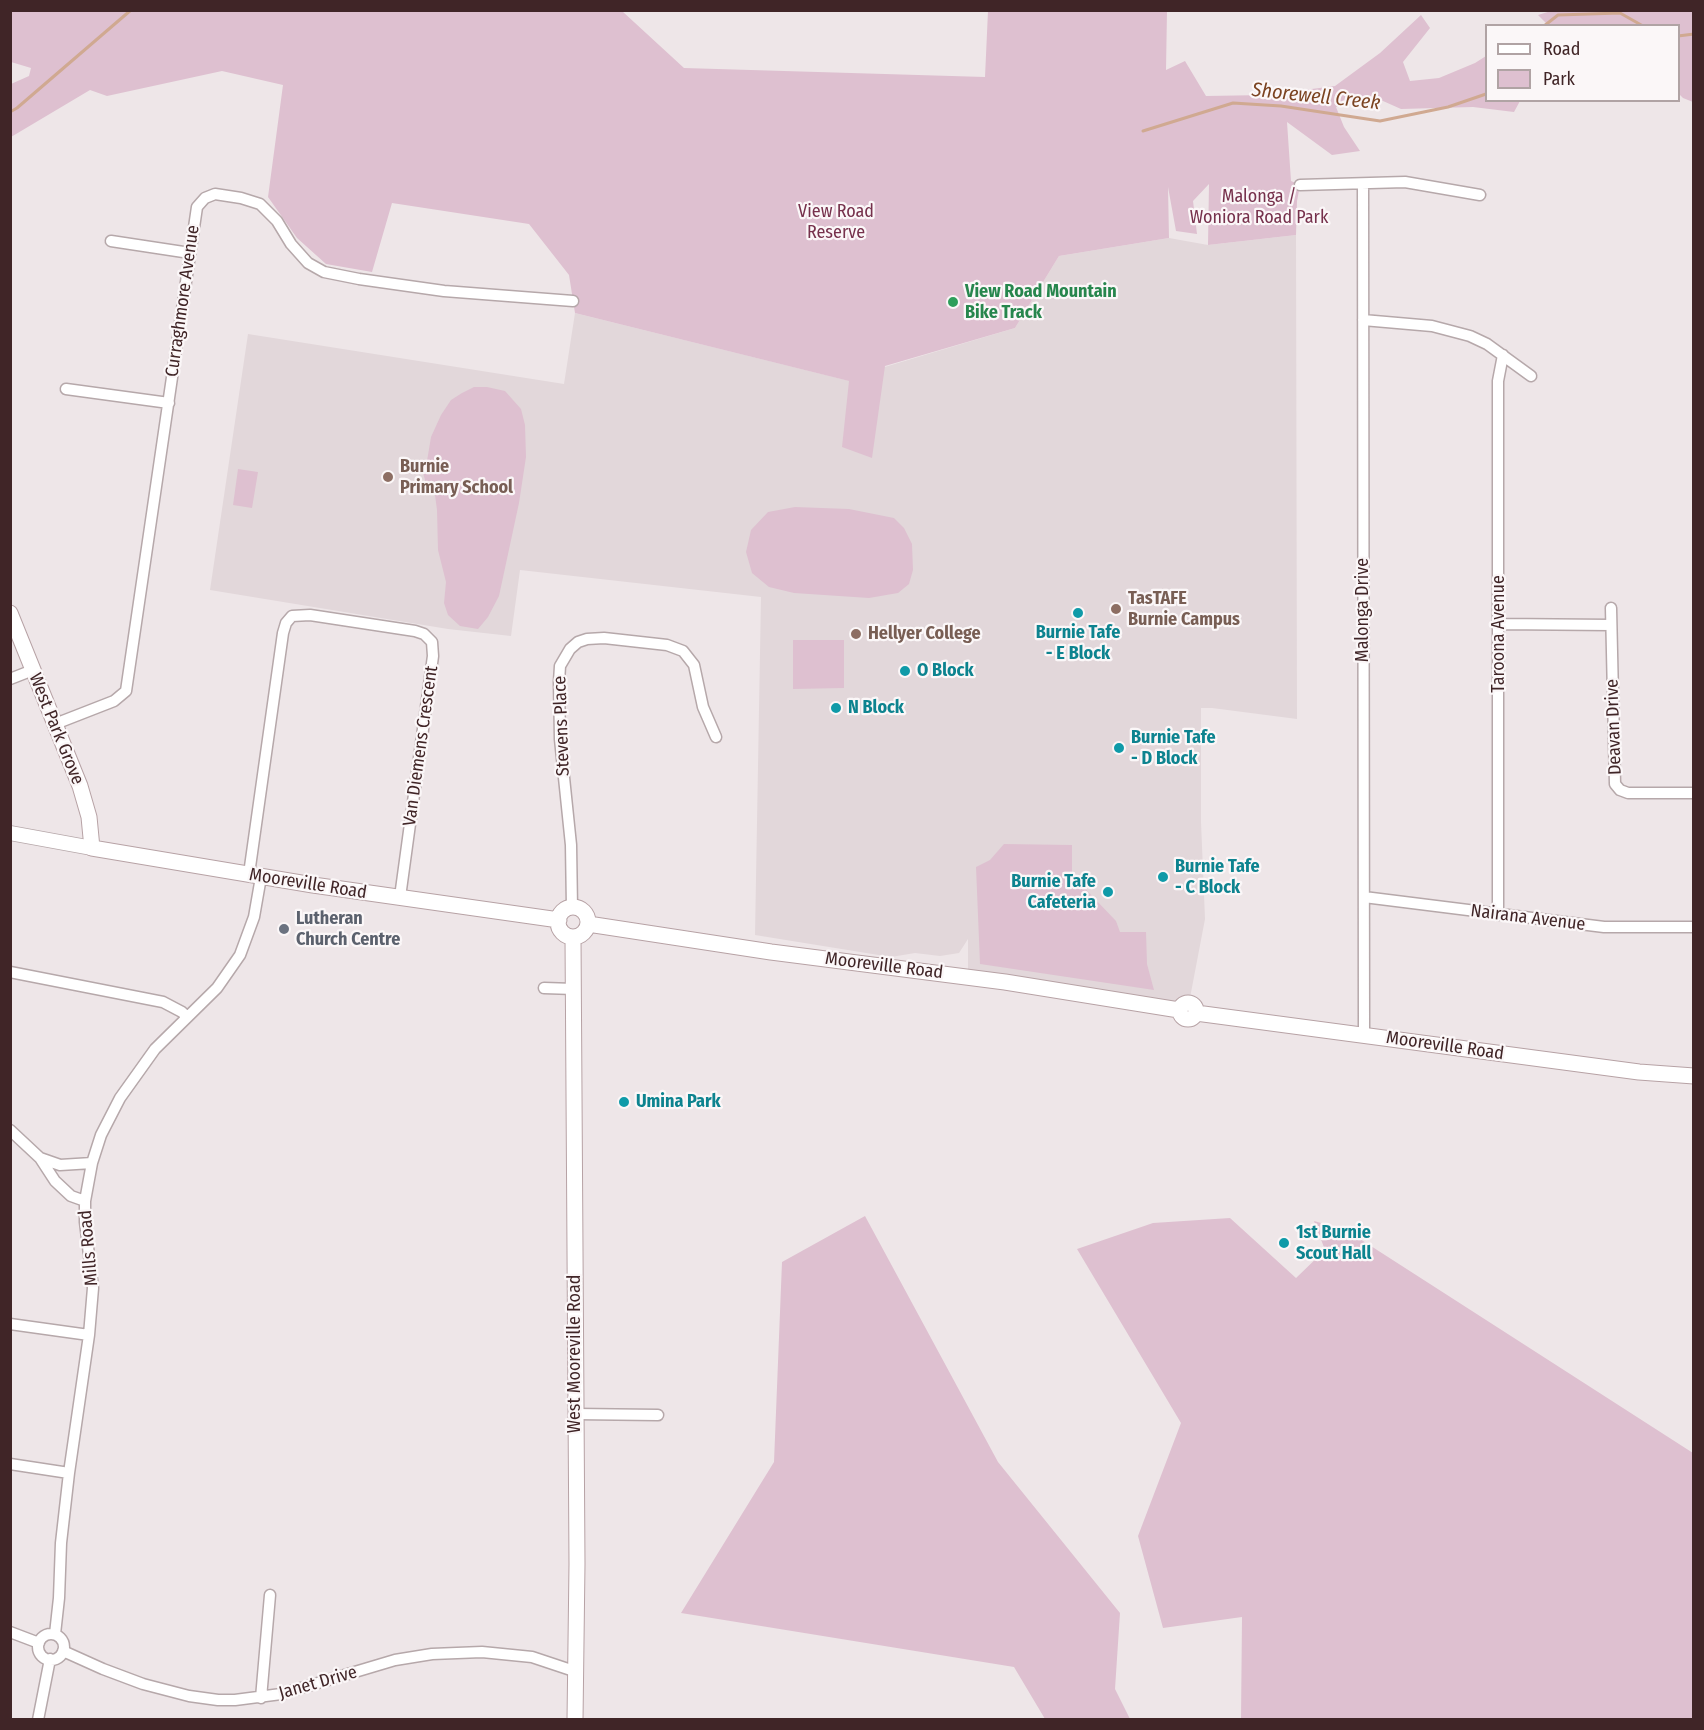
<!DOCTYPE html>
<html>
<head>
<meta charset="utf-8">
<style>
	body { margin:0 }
	#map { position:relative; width:1704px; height:1730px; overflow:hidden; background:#eee6e8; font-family:"Fira Sans Condensed",sans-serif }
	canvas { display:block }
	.frame { position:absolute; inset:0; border:12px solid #402527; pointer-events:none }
	.legend { position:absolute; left:1485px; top:24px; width:195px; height:78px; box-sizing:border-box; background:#fbf7f8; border:2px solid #b0a3a4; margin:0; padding:8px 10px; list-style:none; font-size:18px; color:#402527 }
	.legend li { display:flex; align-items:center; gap:12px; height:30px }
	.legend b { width:30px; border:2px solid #b0a3a4 }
</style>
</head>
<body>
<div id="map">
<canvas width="1704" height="1730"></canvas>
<div class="frame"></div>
<ul class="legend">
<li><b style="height:8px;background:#fff"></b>Road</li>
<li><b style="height:16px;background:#dec0d0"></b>Park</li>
</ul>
</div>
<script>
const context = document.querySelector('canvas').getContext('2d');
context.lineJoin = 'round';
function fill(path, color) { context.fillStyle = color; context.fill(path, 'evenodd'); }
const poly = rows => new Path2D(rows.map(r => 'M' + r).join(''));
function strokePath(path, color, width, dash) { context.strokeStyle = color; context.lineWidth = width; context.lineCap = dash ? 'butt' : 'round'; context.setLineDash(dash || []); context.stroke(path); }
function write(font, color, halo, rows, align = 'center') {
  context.font = font + ' "Fira Sans Condensed",sans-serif'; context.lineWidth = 4.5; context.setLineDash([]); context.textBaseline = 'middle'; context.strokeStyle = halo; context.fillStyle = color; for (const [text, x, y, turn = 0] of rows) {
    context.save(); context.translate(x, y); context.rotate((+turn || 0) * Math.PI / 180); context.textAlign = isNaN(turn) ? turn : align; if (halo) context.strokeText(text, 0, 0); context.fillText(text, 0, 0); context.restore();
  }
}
const built = poly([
	[1296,235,1297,719,1212,708,1201,708,1201,822,1205,919,1189,1003,1183,1004,968,977,968,939,959,953,940,956,915,953,891,957,755,935,761,597,520,570,511,636,448,629,210,590,248,334,564,384,575,313,866,385,878,369,1015,328,1059,256,1169,238,1208,245]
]);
const green = poly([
	[10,11,622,11,684,68,985,77,988,11,1167,11,1166,70,1185,61,1206,96,1265,95,1335,86,1380,53,1421,15,1430,28,1403,62,1410,81,1439,78,1475,63,1486,56,1486,100,1520,101,1514,112,1473,107,1401,109,1383,101,1336,107,1344,127,1360,151,1332,155,1287,122,1291,181,1300,185,1297,201,1296,235,1208,245,1209,184,1193,201,1197,234,1176,231,1168,187,1169,238,1059,256,1015,328,885,366,872,458,842,447,849,381,575,313,569,275,529,224,392,203,372,272,326,264,297,238,268,197,283,85,222,71,107,96,90,90,11,137,11,84,29,76,31,68,11,62],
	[1551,11,1662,10,1693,12,1693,102,1683,98,1679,94,1678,26,1548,25,1538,15],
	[474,387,487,387,505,391,521,409,525,425,526,457,519,503,499,596,488,617,478,629,460,626,448,615,444,603,446,582,438,550,437,510,435,495,427,486,422,470,427,461,431,437,441,415,451,400,462,393],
	[238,469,258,472,252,508,233,505],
	[795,507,849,509,894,518,904,528,912,544,913,570,909,584,898,593,869,598,794,593,769,587,752,573,746,552,751,530,768,512],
	[793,640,844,640,844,688,793,689],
	[1004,844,1072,845,1072,875,1116,921,1120,932,1146,932,1147,964,1154,990,980,964,976,867,990,860],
	[865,1216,998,1462,1120,1613,1115,1689,1130,1719,1045,1719,1014,1667,681,1613,774,1462,782,1262],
	[1230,1218,1296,1278,1325,1250,1314,1221,1346,1230,1693,1453,1693,1719,1241,1719,1242,1617,1163,1628,1138,1536,1181,1423,1077,1249,1153,1223]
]);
const stream = poly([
	[1544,26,1558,15,1620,13,1643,26],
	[1678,36,1694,34],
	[10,112,17,108,131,10],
	[1143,131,1233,103,1281,106,1380,121,1448,107,1486,94]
]);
const minor = poly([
	[1363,184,1364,1035],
	[1300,185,1405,182,1480,195],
	[111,241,190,253],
	[1363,320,1432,326,1470,336,1487,344,1531,376],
	[66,389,169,403],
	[1611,608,1615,784,1620,790,1628,793,1694,793],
	[1499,624,1611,625],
	[10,679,33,670],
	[55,724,114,701,126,691,197,207,205,198,215,194,241,198,260,204,277,221,291,244,308,263,324,272,359,279,444,291,573,301],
	[249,874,283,633,286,623,292,616,310,615,415,631,424,634,432,642,433,656,400,897],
	[1364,897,1604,927,1694,927],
	[572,908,571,845,560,739,559,682,560,666,570,649,578,642,587,639,604,638,667,645,683,651,694,665,703,707,716,737],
	[1498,915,1498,381,1503,355],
	[10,972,163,1002,182,1012,187,1017],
	[544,988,574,989],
	[10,1130,40,1158,55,1181,71,1196,85,1201],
	[40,1158,60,1165,92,1163],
	[10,1324,89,1335],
	[575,1414,658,1415],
	[10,1464,69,1473],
	[10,1632,39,1643],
	[55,1634,59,1598,61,1543,69,1473,89,1335,93,1288,85,1222,85,1201,92,1163,101,1135,120,1098,155,1049,217,988,240,955,254,917,261,877],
	'38 1647a13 13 0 1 1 26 0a13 13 0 1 1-26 0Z',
	[63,1651,103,1669,143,1684,189,1696,218,1700,235,1700,281,1694,395,1660,432,1654,482,1652,532,1657,577,1672],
	[261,1698,270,1595],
	[38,1720,50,1659]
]);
const tertiary = poly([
	[10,833,92,848]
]);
const secondary = poly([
	[10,613,80,786,89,817,92,848,313,885,559,920],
	'558 922a15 15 0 1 1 30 0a15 15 0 1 1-30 0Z',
	[588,924,771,952,1005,982,1179,1010],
	[573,937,577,1564,575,1720],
	'1180 1011a8 8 0 1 1 16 0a8 8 0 1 1-16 0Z',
	[1196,1013,1639,1072,1694,1076]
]);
const markers = [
	[953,302,6,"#2e9e5b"],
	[388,477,6,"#8d6e63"],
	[1116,609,6,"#8d6e63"],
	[1078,613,6,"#0f9aa8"],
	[856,634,6,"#8d6e63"],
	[905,671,6,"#0f9aa8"],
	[836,708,6,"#0f9aa8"],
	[1119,748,6,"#0f9aa8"],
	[1163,877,6,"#0f9aa8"],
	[1108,892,6,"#0f9aa8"],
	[284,929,6,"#6b7280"],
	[624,1102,6,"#0f9aa8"],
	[1284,1243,6,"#0f9aa8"]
];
const parkNames = [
	["Malonga /",1259,197],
	["Woniora Road Park",1259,218],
	["View Road",836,212],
	["Reserve",836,233]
];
const leisureNames = [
	["View Road Mountain",965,292],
	["Bike Track",965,313]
];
const streetNames = [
	["Curraghmore Avenue",183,301,-82],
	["Malonga Drive",1363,610,-90],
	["Taroona Avenue",1499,634,-90],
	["Stevens Place",562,726,-92],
	["Deavan Drive",1614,727,-92],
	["West Park Grove",56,729,68],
	["Van Diemens Crescent",421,746,-82],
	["Mooreville Road",308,884,9],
	["Nairana Avenue",1528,918,7],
	["Mooreville Road",884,966,7],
	["Mooreville Road",1445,1046,8],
	["Mills Road",89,1248,-95],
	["West Mooreville Road",575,1354,-90],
	["Janet Drive",318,1683,-16]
];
const educationNames = [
	["Burnie",400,467],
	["Primary School",400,488],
	["TasTAFE",1128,599],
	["Burnie Campus",1128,620],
	["Hellyer College",868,634]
];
const cultureNames = [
	["Burnie Tafe",1078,633,"center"],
	["- E Block",1078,654,"center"],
	["O Block",917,671],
	["N Block",848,708],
	["Burnie Tafe",1131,738],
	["- D Block",1131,759],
	["Burnie Tafe",1175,867],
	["- C Block",1175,888],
	["Burnie Tafe",1096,882,"right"],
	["Cafeteria",1096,903,"right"],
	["Umina Park",636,1102],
	["1st Burnie",1296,1233],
	["Scout Hall",1296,1254]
];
const worshipNames = [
	["Lutheran",296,919],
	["Church Centre",296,940]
];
const waterNames = [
	["Shorewell Creek",1316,97,6]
];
fill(built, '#e2d7da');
fill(green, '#dec0d0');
strokePath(stream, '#d0a991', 3);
strokePath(minor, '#b6a8aa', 13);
strokePath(tertiary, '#b6a8aa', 16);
strokePath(secondary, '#b7a2a5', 17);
strokePath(minor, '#fff', 10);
strokePath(tertiary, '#fff', 14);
strokePath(secondary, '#fff', 15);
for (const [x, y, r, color] of markers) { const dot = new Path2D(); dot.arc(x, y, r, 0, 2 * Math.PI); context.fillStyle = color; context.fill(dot); strokePath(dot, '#fbf7f8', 2); }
write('18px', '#76314c', '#fbf7f8', parkNames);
write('bold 18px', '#27864d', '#fbf7f8', leisureNames, 'left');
write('18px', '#402527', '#fbf7f8', streetNames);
write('bold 18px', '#785e54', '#fbf7f8', educationNames, 'left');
write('bold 18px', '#0d838f', '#fbf7f8', cultureNames, 'left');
write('bold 18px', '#5b616d', '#fbf7f8', worshipNames, 'left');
write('italic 20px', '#7b4321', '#fbf7f8', waterNames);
</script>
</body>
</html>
